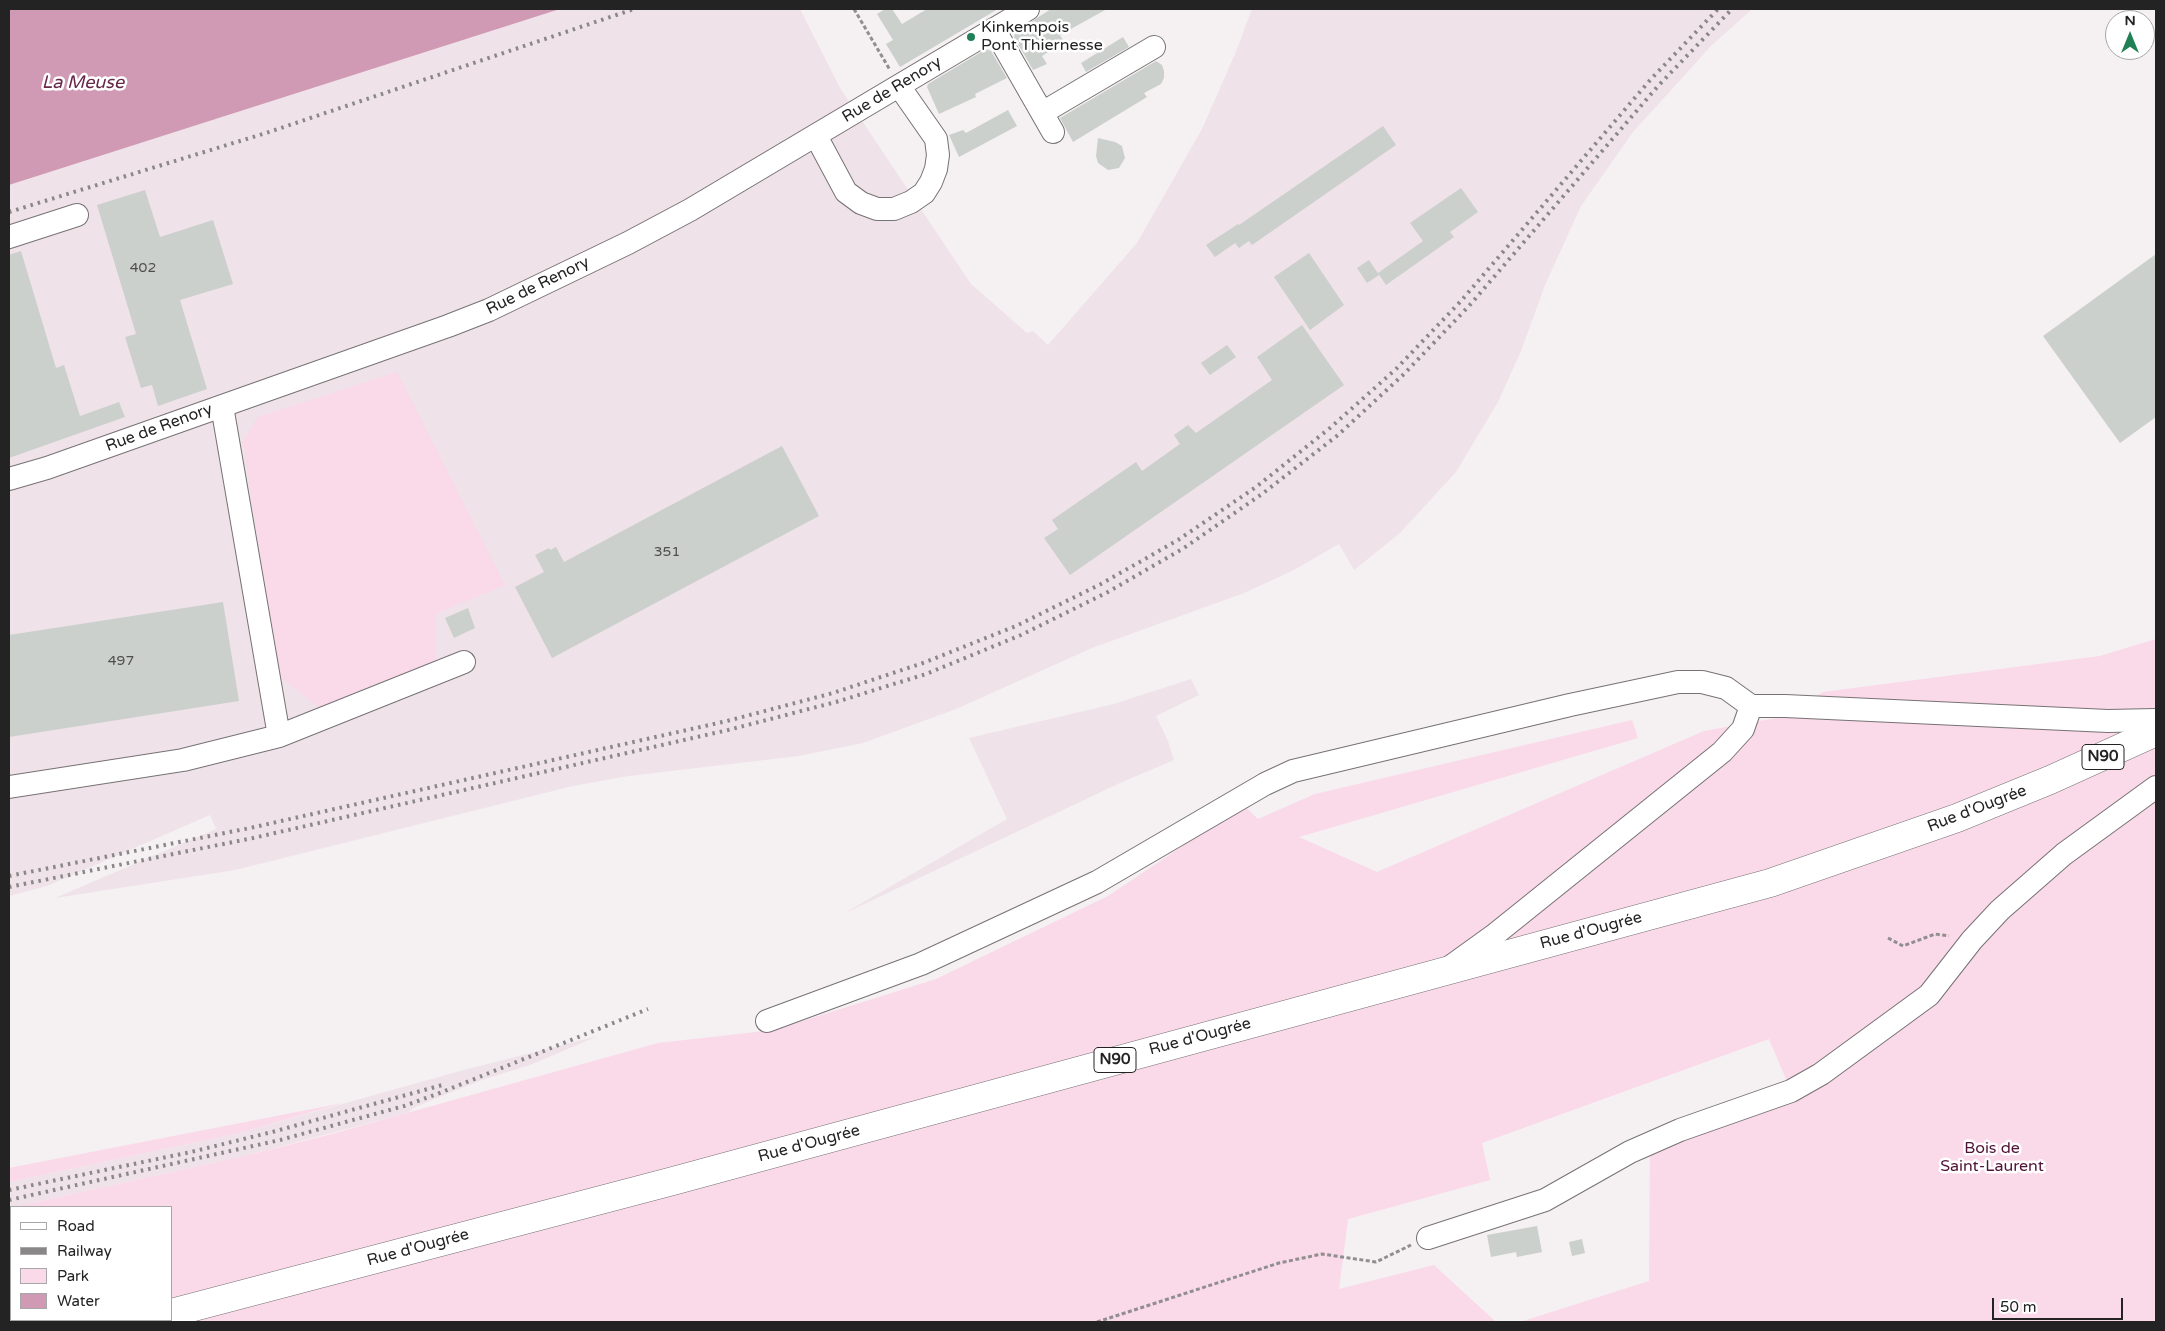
<!DOCTYPE html>
<html>
<head>
<meta charset="utf-8">
<style>
	body { margin:0 }
	#map { position:relative; width:2165px; height:1331px; overflow:hidden; background:#f5f0f2; font-family:"Varela Round",sans-serif }
	canvas { display:block }
	.frame { position:absolute; inset:0; border:10px solid #242323; pointer-events:none }
	.legend { position:absolute; left:10px; top:1206px; width:162px; height:115px; box-sizing:border-box; background:#fff; border:1px solid #a7a7a7; margin:0; padding:6px 9px; list-style:none; font-size:15px; color:#242323 }
	.legend li { display:flex; align-items:center; gap:10px; height:25px }
	.legend b { width:25px; border:1px solid #a7a7a7 }
	.north { position:absolute; left:2105px; top:10px; width:50px; height:50px; box-sizing:border-box; background:#fff; border:1px solid #a7a7a7; border-radius:50%; rotate:0deg; font-size:14px; font-weight:700; line-height:20px; text-align:center; color:#242323 }
	.north::after { content:''; display:block; margin:auto; width:18px; height:22px; background:#217f56; clip-path:polygon(50% 0,100% 100%,50% 72%,0 100%) }
	.scale { position:absolute; left:1992px; top:1298px; width:131px; height:22px; box-sizing:border-box; border:2px solid #242323; border-top:0; padding-left:6px; font-size:15px; line-height:18px; white-space:nowrap; color:#242323; -webkit-text-stroke:4px #fff; paint-order:stroke }
</style>
</head>
<body>
<div id="map">
<canvas width="2165" height="1331"></canvas>
<div class="frame"></div>
<ul class="legend">
<li><b style="height:6px;background:#fff"></b>Road</li>
<li><b style="height:6px;background:#8a8788"></b>Railway</li>
<li><b style="height:14px;background:#fad9e8"></b>Park</li>
<li><b style="height:14px;background:#d09ab4"></b>Water</li>
</ul>
<div class="north">N</div>
<div class="scale">50 m</div>
</div>
<script>
const context = document.querySelector('canvas').getContext('2d');
context.lineJoin = 'round';
function fill(path, color) { context.fillStyle = color; context.fill(path, 'evenodd'); }
const poly = rows => new Path2D(rows.map(r => 'M' + r).join(''));
function strokePath(path, color, width, dash) { context.strokeStyle = color; context.lineWidth = width; context.lineCap = dash ? 'butt' : 'round'; context.setLineDash(dash || []); context.stroke(path); }
function write(font, color, halo, rows, align = 'center') {
  context.font = font + ' "Varela Round",sans-serif'; context.lineWidth = 5; context.setLineDash([]); context.textBaseline = 'middle'; context.strokeStyle = halo; context.fillStyle = color; for (const [text, x, y, turn = 0] of rows) {
    context.save(); context.translate(x, y); context.rotate((+turn || 0) * Math.PI / 180); context.textAlign = isNaN(turn) ? turn : align; if (halo) context.strokeText(text, 0, 0); context.fillText(text, 0, 0); context.restore();
  }
}
const built = poly([
	[560,9,800,9,840,88,971,284,1027,333,1033,331,1048,345,1137,243,1202,129,1235,54,1252,9,1752,9,1711,46,1633,132,1581,206,1545,285,1521,351,1498,402,1456,472,1400,533,1354,570,1339,544,1292,571,1244,593,1092,648,956,709,863,743,799,756,628,776,573,786,235,870,55,898,216,829,210,815,47,886,9,896,9,185],
	[1191,679,1199,695,1156,716,1168,741,1174,760,1122,782,843,914,1007,819,969,738,1114,704],
	[598,1036,530,1065,482,1080,417,1106,407,1113,244,1156,9,1208,9,1182,239,1133,460,1071]
]);
const green = poly([
	[397,372,505,585,435,614,436,662,320,708,278,675,243,441,258,417],
	[2156,639,2156,1322,1520,1322,1649,1281,1650,1146,1791,1091,1769,1039,1482,1143,1490,1180,1348,1219,1339,1289,1434,1265,1496,1322,9,1322,9,1208,11,1208,11,1320,171,1320,171,1207,14,1207,244,1156,328,1135,658,1043,774,1030,936,979,1108,896,1244,805,1258,819,1315,794,1632,720,1638,738,1299,837,1377,872,1704,731,1787,716,1823,692,2100,656],
	[343,1103,239,1133,9,1182,9,1168]
]);
const water = poly([
	[9,9,560,9,9,185]
]);
const building = poly([
	[885,9,892,9,902,24,927,9,998,9,900,67,886,44,893,40,877,14],
	[1051,9,1107,9,1060,35,1064,42,1042,56,1047,64,1033,70,1014,37,1015,32],
	[1123,37,1129,47,1086,72,1081,63],
	[986,49,991,51,1007,78,975,94,976,97,939,114,927,87,928,84],
	[1156,61,1162,65,1164,71,1164,78,1161,84,1144,93,1147,97,1073,142,1060,118],
	[1008,110,1017,126,959,157,949,135,963,130,966,133],
	[1383,126,1396,145,1252,245,1249,241,1239,248,1235,243,1215,257,1206,245,1238,224,1239,225],
	[1098,138,1115,142,1122,146,1125,158,1119,168,1108,170,1098,163,1096,156],
	[1461,188,1478,212,1450,232,1454,237,1386,285,1378,273,1423,241,1410,223],
	[145,190,160,237,213,220,233,284,180,300,207,389,158,406,152,385,141,388,125,337,136,334,97,205],
	[21,251,56,368,64,365,80,416,119,402,125,417,9,458,9,255],
	[1309,253,1344,305,1310,330,1274,277],
	[2156,254,2156,417,2120,443,2043,336],
	[1369,260,1379,275,1367,283,1357,268],
	[1302,325,1344,385,1070,575,1044,538,1058,529,1052,520,1136,462,1142,471,1180,444,1174,435,1188,425,1196,433,1272,380,1257,357],
	[1227,345,1236,357,1210,375,1201,363],
	[782,446,819,516,552,658,515,587,544,572,535,555,549,548,550,550,556,547,564,562],
	[223,602,239,701,9,737,9,635],
	[468,608,475,628,454,638,445,618],
	[1537,1226,1542,1252,1517,1257,1516,1252,1491,1257,1487,1235],
	[1582,1239,1585,1253,1572,1256,1569,1242]
]);
const path = poly([
	[854,9,890,70],
	[1888,938,1903,946,1935,934,1949,936],
	[1097,1322,1279,1263,1322,1254,1376,1262,1411,1245]
]);
const minor = poly([
	[994,29,1053,132],
	[1042,113,1154,47],
	[816,136,846,192,861,203,877,209,894,209,911,202,924,193,931,182,936,169,938,155,936,139,899,86],
	[9,237,77,215],
	[222,406,279,736],
	[9,479,47,468,448,326,489,310,628,243,690,210,1028,9],
	[9,787,183,760,279,736,464,662],
	[1450,967,1493,936,1722,752,1743,729,1751,706],
	[767,1021,921,964,1097,882,1265,784,1293,771,1570,705,1678,682,1702,682,1726,688,1751,706,1785,706,2108,721,2156,720],
	[1428,1238,1545,1200,1630,1152,1680,1130,1791,1091,1821,1074,1929,995,1972,940,2000,910,2064,854,2156,787]
]);
const major = poly([
	[171,1313,673,1181,1770,883,1957,818,2050,780,2156,732],
	[137,1322,147,1320]
]);
const rail = poly([
	[9,212,266,133,634,9],
	[9,876,250,828,727,721,833,693,923,663,1016,626,1101,584,1178,540,1256,487,1330,428,1396,369,1461,301,1651,79,1718,9],
	[9,887,253,838,728,730,836,702,926,674,1021,635,1106,593,1184,548,1262,494,1338,435,1404,374,1469,306,1658,86,1732,9],
	[9,1190,191,1152,276,1131,446,1084],
	[9,1200,280,1140,404,1106,437,1094,648,1009]
]);
const markers = [
	[971,37,5,"#217f56"]
];
const numberNames = [
	["402",143,268],
	["351",667,552],
	["497",121,661]
];
const shields = [
	[2103,757,42],
	[1115,1060,42]
];
const shieldNames = [
	["N90",2103,757],
	["N90",1115,1060]
];
const poiNames = [
	["Kinkempois",981,28],
	["Pont Thiernesse",981,46]
];
const streetNames = [
	["Rue de Renory",892,90,-31],
	["Rue de Renory",538,286,-26],
	["Rue de Renory",159,428,-20],
	["Rue d'Ougrée",1977,809,-21],
	["Rue d'Ougrée",1591,931,-15],
	["Rue d'Ougrée",1200,1037,-15],
	["Rue d'Ougrée",809,1144,-15],
	["Rue d'Ougrée",418,1248,-15]
];
const parkNames = [
	["Bois de",1992,1149],
	["Saint-Laurent",1992,1167]
];
const waterNames = [
	["La Meuse",83,83]
];
fill(built, '#efe2e8');
fill(green, '#fad9e8');
fill(water, '#d09ab4');
fill(building, '#cbd0cd');
strokePath(minor, '#777274', 24);
strokePath(major, '#777274', 29);
strokePath(path, '#918e8f', 3, [4, 2.5]);
strokePath(minor, '#fff', 22);
strokePath(major, '#fff', 28);
strokePath(rail, '#8a8788', 4, [2.5, 5]);
for (const [x, y, r, color] of markers) { const dot = new Path2D(); dot.arc(x, y, r, 0, 2 * Math.PI); context.fillStyle = color; context.fill(dot); strokePath(dot, '#fff', 2); }
write('14px', '#4e4e4e', null, numberNames);
for (const [x, y, w] of shields) { const box = new Path2D(); box.roundRect(x - w / 2, y - 12.5, w, 25, 4); context.fillStyle = '#fff'; context.fill(box); strokePath(box, '#242323', 1); }
write('bold 15px', '#242323', null, shieldNames);
write('16px', '#242323', '#fff', poiNames, 'left');
write('16px', '#242323', '#fff', streetNames);
write('16px', '#511237', '#fff', parkNames);
write('italic 18px', '#68284b', '#fff', waterNames);
</script>
</body>
</html>
